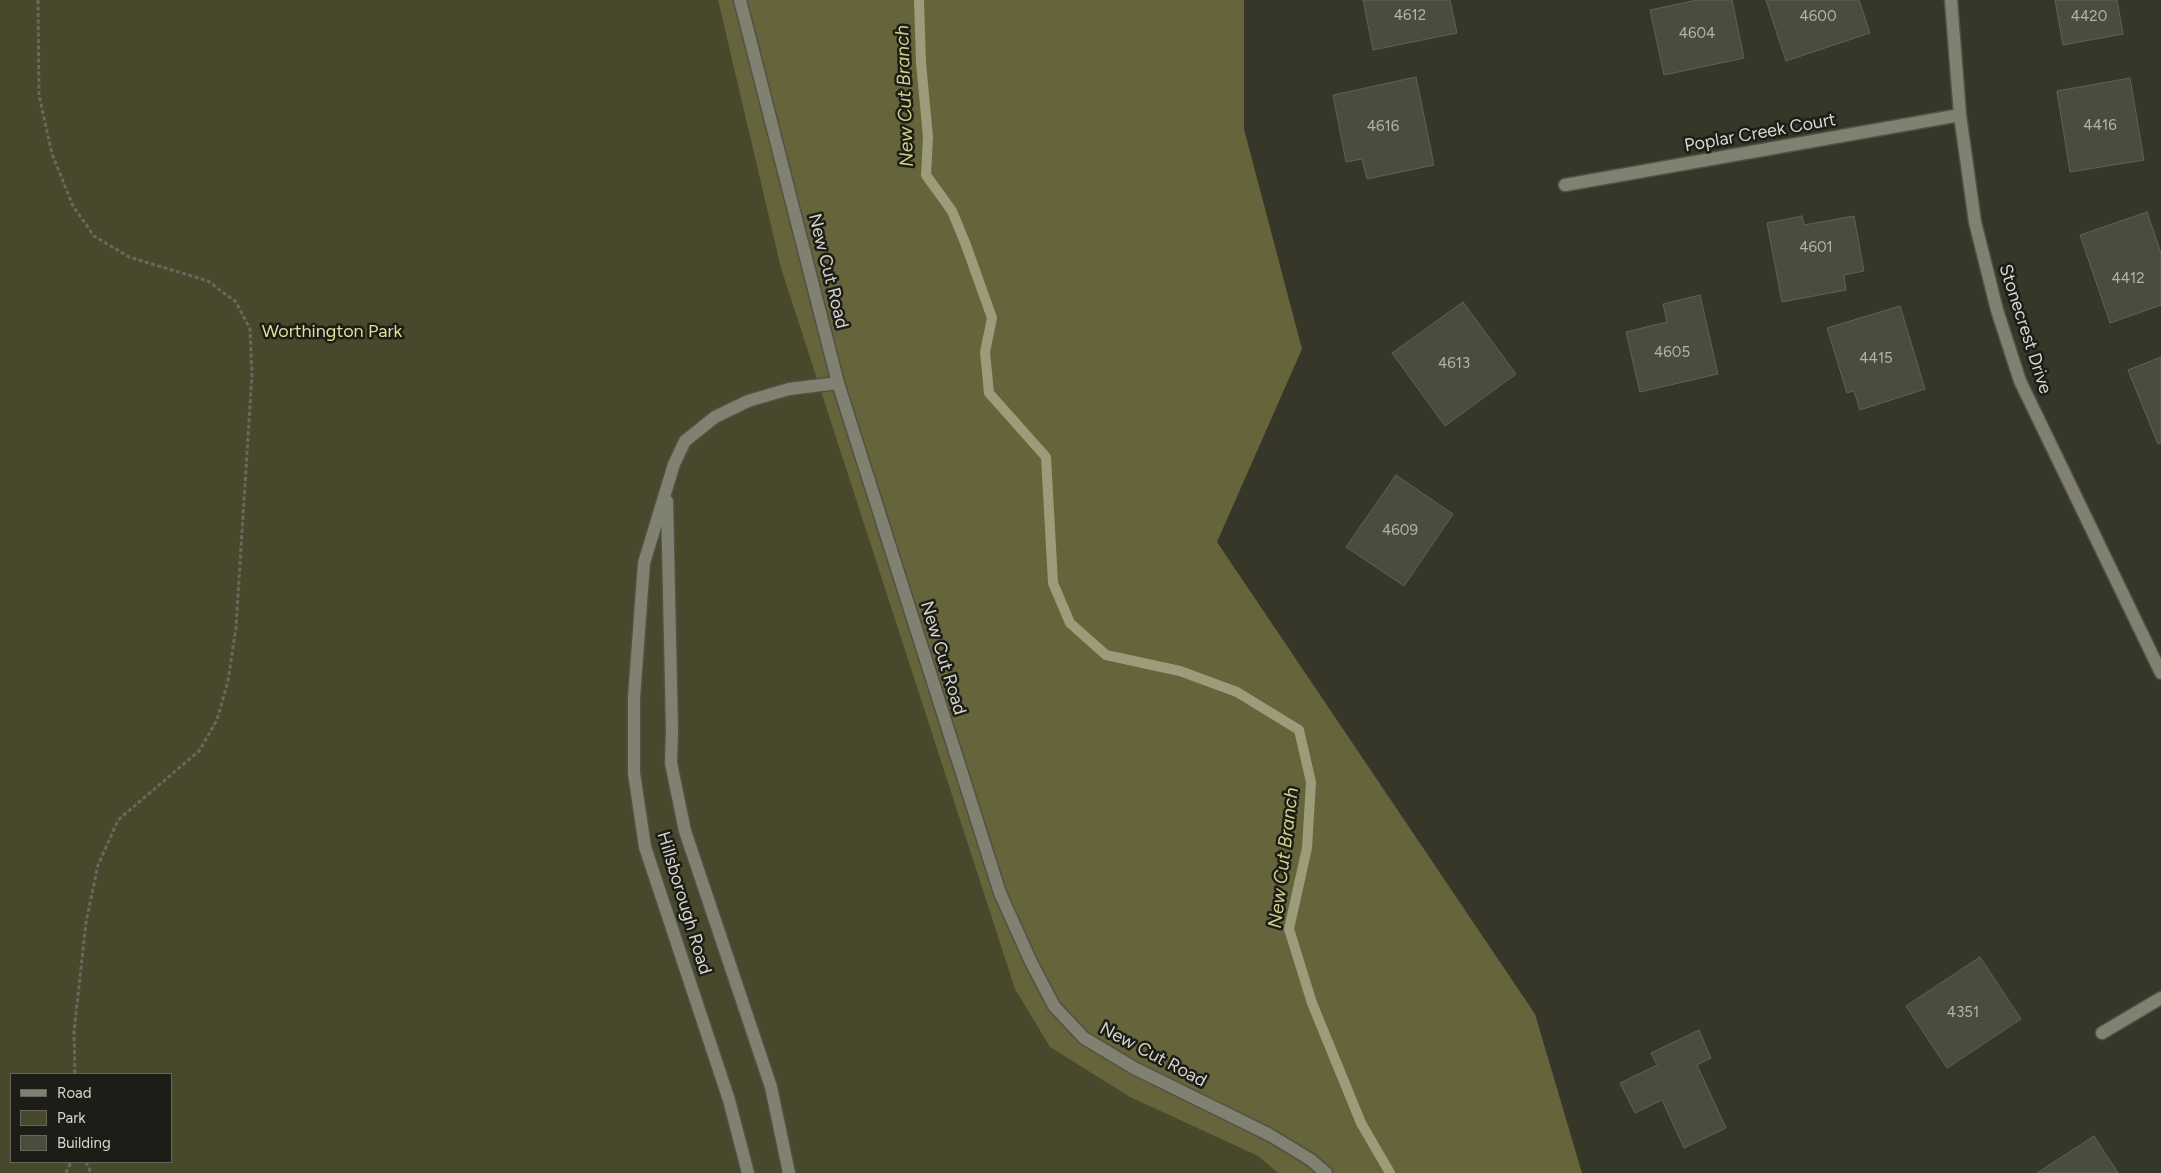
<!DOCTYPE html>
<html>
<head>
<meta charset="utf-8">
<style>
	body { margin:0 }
	#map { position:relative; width:2161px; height:1173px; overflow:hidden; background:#363629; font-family:Figtree,sans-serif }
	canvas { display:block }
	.legend { position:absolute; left:10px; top:1073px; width:162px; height:90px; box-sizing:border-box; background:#1d1d17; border:1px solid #676760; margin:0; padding:6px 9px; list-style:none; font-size:15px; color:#d6d6ce }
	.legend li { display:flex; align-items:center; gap:10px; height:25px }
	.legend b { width:25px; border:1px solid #676760 }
</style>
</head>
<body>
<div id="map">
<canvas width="2161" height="1173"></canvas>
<ul class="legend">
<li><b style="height:6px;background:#818172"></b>Road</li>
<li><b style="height:14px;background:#48482c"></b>Park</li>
<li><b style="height:14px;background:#4b4b3e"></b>Building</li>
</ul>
</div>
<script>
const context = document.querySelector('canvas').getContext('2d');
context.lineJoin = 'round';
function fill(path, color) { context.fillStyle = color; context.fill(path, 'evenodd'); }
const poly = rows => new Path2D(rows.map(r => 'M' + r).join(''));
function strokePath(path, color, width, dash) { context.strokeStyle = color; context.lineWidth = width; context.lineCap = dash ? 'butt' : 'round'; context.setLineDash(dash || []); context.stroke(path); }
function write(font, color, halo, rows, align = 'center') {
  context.font = font + ' Figtree,sans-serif'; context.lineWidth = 5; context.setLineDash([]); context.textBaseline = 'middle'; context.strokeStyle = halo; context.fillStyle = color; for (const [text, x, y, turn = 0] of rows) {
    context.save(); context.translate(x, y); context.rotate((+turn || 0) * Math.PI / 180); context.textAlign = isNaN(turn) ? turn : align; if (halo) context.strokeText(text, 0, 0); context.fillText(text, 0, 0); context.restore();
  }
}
const green = poly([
	[0,0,718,0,728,42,1131,1097,1258,1156,1278,1173,0,1173],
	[11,1074,171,1074,171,1162,11,1162]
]);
const forest = poly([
	[718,0,1244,0,1244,129,1302,349,1217,542,1535,1014,1582,1173,1278,1173,1258,1156,1130,1097,1050,1047,1015,989,781,268]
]);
const stream = poly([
	[919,0,921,63,928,137,926,175,952,211,966,245,992,318,985,352,989,393,1046,457,1053,583,1070,623,1106,655,1180,671,1237,692,1299,730,1311,782,1307,848,1289,929,1312,1003,1361,1123,1390,1173]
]);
const building = poly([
	[1363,0,1450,0,1457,33,1373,50,1363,0],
	[1697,0,1732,0,1744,58,1664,75,1650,10,1697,0],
	[1766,0,1859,0,1870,33,1786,61,1766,0],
	[2055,0,2117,0,2123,34,2063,45,2055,0],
	[1416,77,1434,165,1367,179,1362,159,1346,162,1333,95,1416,77],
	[2130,78,2144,160,2070,172,2057,91,2130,78],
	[2147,212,2161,253,2161,305,2110,323,2080,235,2147,212],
	[1802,216,1804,225,1854,216,1864,271,1844,275,1846,290,1782,302,1767,223,1802,216],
	[1700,295,1718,374,1640,392,1626,332,1667,322,1663,304,1700,295],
	[1463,302,1516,374,1445,426,1392,353,1463,302],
	[1900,306,1925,389,1860,410,1854,391,1847,393,1827,328,1900,306],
	[2161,357,2161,443,2158,444,2128,370,2161,357],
	[1396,475,1453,514,1404,586,1346,547,1396,475],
	[1980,957,2021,1019,1947,1068,1906,1006,1980,957],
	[1699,1030,1711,1058,1697,1065,1726,1128,1684,1148,1662,1100,1635,1113,1620,1083,1657,1065,1651,1053,1699,1030],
	[2094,1136,2118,1173,2037,1173,2094,1136]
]);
const path = poly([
	[38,0,39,95,52,154,73,206,94,236,129,257,208,281,236,302,250,329,252,374,236,627,228,681,217,720,199,751,118,820,98,865,86,922,74,1032,75,1074],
	[86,1162,91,1173],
	[66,1173,71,1162]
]);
const minor = poly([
	[1951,0,1960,115,1975,222,1997,310,2020,381,2161,673],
	[1565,185,1960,115],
	[667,501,672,731,671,763,685,831,771,1087,789,1173],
	[2102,1033,2161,998],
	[748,1173,729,1100,645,847,634,773,634,698,644,563,674,464,685,441,715,417,748,401,789,389,838,383]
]);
const tertiary = poly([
	[740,0,838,383,1000,893,1031,962,1054,1006,1084,1038,1134,1068,1270,1135,1311,1160,1326,1173]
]);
const numberNames = [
	["4612",1410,16],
	["4600",1818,17],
	["4420",2089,17],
	["4604",1697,34],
	["4416",2100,126],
	["4616",1383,127],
	["4601",1816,248],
	["4412",2128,279],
	["4605",1672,353],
	["4415",1876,359],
	["4613",1454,364],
	["4609",1400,531],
	["4351",1963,1013]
];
const streetNames = [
	["Poplar Creek Court",1760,133,-10],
	["New Cut Road",828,271,76],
	["Stonecrest Drive",2025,329,72],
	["New Cut Road",943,658,73],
	["Hillsborough Road",684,903,73],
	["New Cut Road",1153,1055,28]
];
const parkNames = [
	["Worthington Park",332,332]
];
const waterNames = [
	["New Cut Branch",905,96,-92],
	["New Cut Branch",1284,858,-83]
];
fill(green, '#48482c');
fill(forest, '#65643b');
strokePath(stream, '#9c9c7b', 10);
fill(building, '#4b4b3e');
strokePath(building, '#626254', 1);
strokePath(minor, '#525146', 15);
strokePath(tertiary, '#525146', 15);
strokePath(path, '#68685d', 3, [4, 2.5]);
strokePath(minor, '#818172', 12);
strokePath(tertiary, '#818172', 12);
write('15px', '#b3b3aa', null, numberNames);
write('18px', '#d6d6ce', '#1d1d17', streetNames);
write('18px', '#e0df99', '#1d1d17', parkNames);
write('italic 19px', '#d1d08b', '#1d1d17', waterNames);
</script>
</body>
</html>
